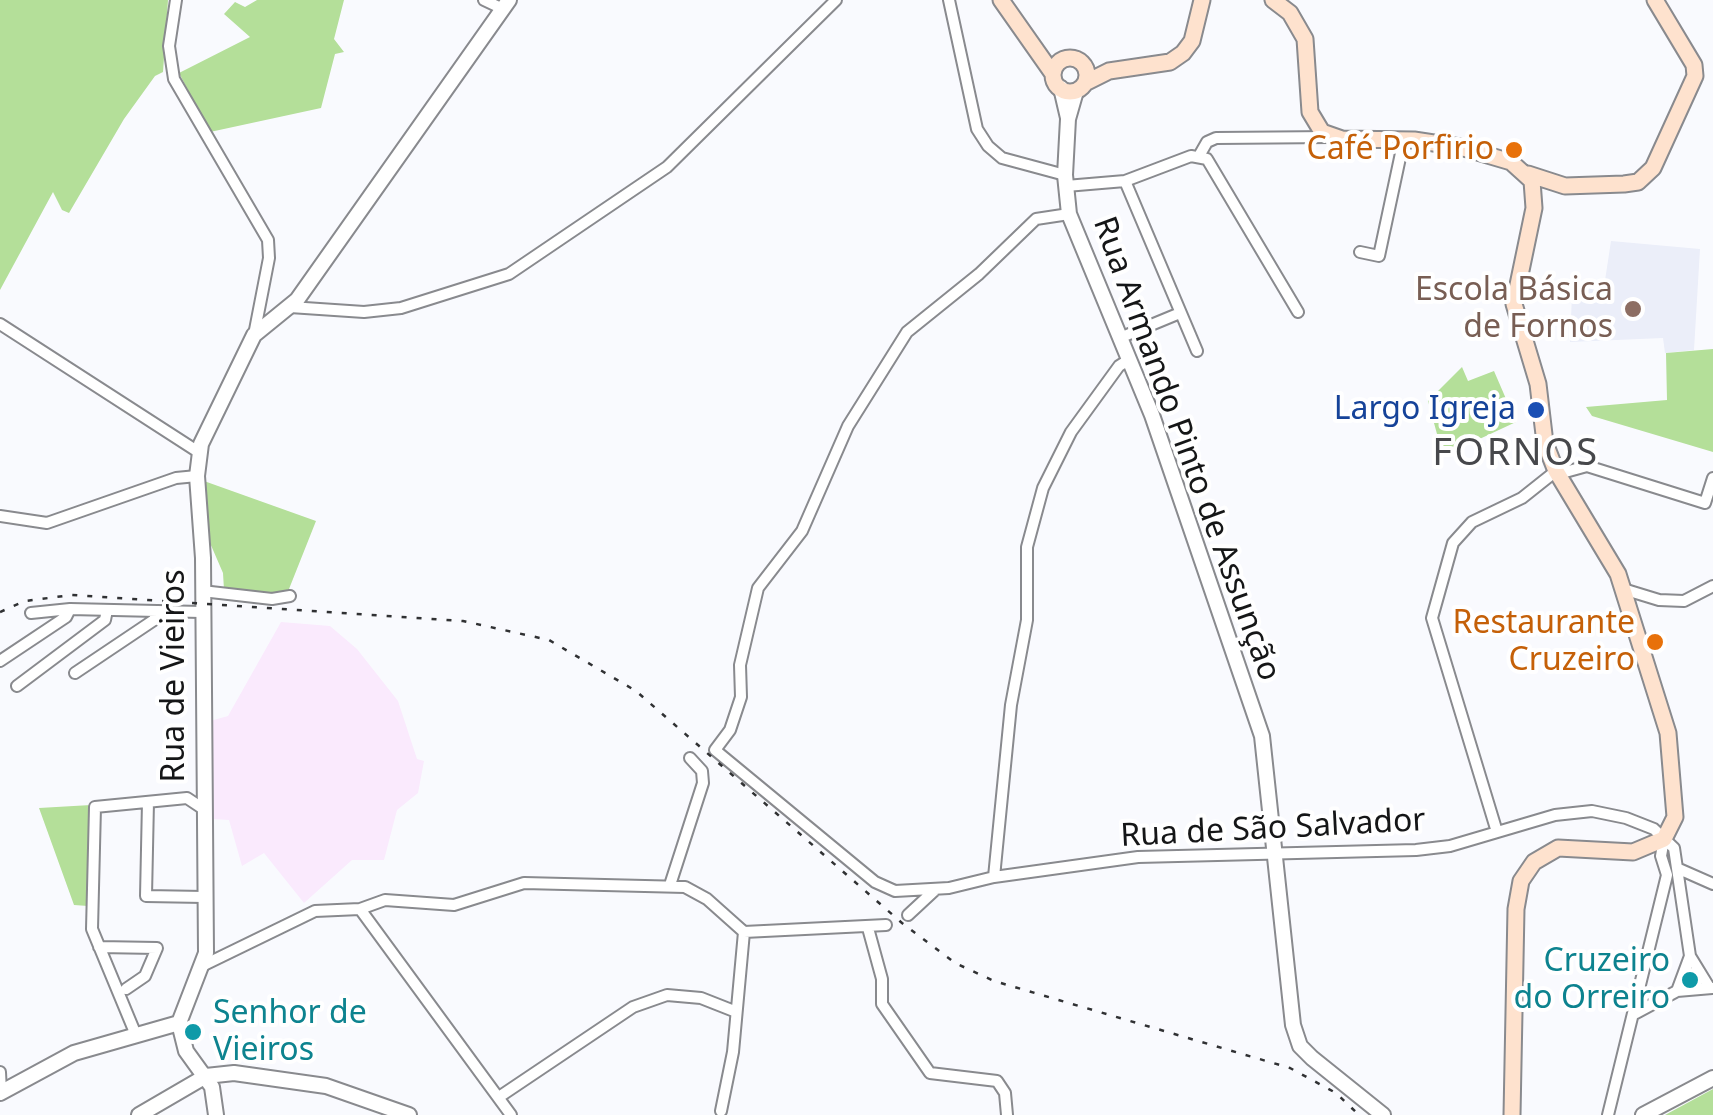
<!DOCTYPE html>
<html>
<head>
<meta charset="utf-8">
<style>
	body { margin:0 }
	canvas { display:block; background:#f9fafe }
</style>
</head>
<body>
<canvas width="1713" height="1115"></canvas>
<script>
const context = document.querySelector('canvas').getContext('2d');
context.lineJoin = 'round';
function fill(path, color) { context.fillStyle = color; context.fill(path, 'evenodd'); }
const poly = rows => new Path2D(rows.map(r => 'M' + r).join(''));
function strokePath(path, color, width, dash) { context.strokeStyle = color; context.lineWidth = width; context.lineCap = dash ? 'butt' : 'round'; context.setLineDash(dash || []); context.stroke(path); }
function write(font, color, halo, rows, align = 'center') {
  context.font = font + ' "Noto Sans",sans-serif'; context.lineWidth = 8; context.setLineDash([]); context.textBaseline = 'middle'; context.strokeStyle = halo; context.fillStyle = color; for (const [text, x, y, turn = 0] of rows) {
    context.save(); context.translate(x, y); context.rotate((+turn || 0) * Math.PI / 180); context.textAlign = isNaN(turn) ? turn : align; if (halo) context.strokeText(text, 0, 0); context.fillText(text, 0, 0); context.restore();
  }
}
const industrial = poly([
	[281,622,330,626,357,649,398,701,417,759,424,761,418,793,397,810,384,860,352,860,304,903,264,853,242,866,229,820,213,819,209,799,210,721,228,716]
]);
const built = poly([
	[1611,241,1700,249,1694,350,1665,353,1663,338,1570,342,1572,295,1577,285,1604,287]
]);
const green = poly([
	[0,0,168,0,163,72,155,76,124,119,69,213,62,210,53,192,0,290],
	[257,0,344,0,334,39,344,52,335,54,321,108,210,132,179,73,250,37,224,14,235,2,245,7],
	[1713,349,1713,452,1592,416,1586,407,1667,400,1666,353],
	[1462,367,1468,381,1494,371,1516,422,1443,456,1428,401],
	[204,481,316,521,289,589,275,596,224,590,223,573,207,536],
	[91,805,88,906,74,905,39,808],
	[1713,1089,1713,1115,1665,1115]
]);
const minor = poly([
	[176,0,169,46,174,79,268,240,269,258,254,335],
	[484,0,503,9],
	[949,0,977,129,988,146,1002,158,1065,175],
	[1199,156,1207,142,1216,138,1332,137],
	[1125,181,1197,351],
	[1066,186,1125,181,1191,156,1207,159,1298,312],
	[1069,214,1036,219,979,274,907,332,848,426,802,531,758,588,740,665,741,697,730,730,715,750,875,882,895,891,949,888,994,877,1138,857,1416,850,1450,846,1555,815,1592,811,1626,818,1654,829,1674,848,1690,956,1709,987],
	[1360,252,1379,256,1404,139],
	[290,307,364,312,401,308,509,274,667,167,836,0],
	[0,324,200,453],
	[1122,337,1180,313],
	[1558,474,1587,466,1705,503,1713,478],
	[0,516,47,523,176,478,197,476],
	[1623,589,1659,600,1684,601,1713,586],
	[202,591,272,599,290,596],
	[31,613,70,609],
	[0,661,66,617,70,609,201,612],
	[75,673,154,620,157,612],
	[17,686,105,620,107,610],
	[148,802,146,896,204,897],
	[1497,832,1432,618,1453,543,1472,522,1522,498,1556,471],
	[1664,839,1661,856,1667,875],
	[1679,869,1713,884],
	[994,877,1011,705,1027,620,1027,547,1043,488,1071,432,1119,366,1130,359],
	[670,885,703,783,702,771,690,758],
	[360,909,511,1115],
	[908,915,936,889],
	[868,928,882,979,882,1004,930,1073,997,1081,1005,1093,1007,1115],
	[99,947,157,948,145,976,126,989],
	[204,965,315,911,360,909,385,900,454,905,524,883,685,887,707,899,744,932,886,925],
	[1677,991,1690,956],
	[1636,1013,1677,991,1712,988],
	[136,1035,92,929,95,807,187,798,202,808],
	[0,1072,1,1092],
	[499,1097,633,1007,667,995,701,998,734,1011],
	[721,1111,733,1052,744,932],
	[1608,1115,1667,875]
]);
const tertiary = poly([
	[1061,88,1068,118],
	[1076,91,1068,119,1065,175,1069,214,1152,415,1262,736,1293,1025,1300,1046,1312,1058,1383,1115],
	[0,1093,74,1053,179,1023],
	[139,1115,206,1076,234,1073,326,1086,409,1115],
	[216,1115,212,1087,186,1051,179,1023,206,953,203,558,197,476,201,444,254,335,297,300,509,0],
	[1643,1115,1713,1078]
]);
const secondary = poly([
	[1001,0,1053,74],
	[1273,0,1290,13,1305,39,1310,112,1322,132,1342,139,1414,140,1460,147,1511,162,1532,181,1534,208,1514,304,1538,384,1545,443,1556,471,1618,574,1668,733,1675,817,1664,839,1633,852,1558,848,1534,862,1521,881,1516,909,1512,1115],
	'1053 75a17 17 0 1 1 34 0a17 17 0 1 1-34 0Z',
	[1085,83,1109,71,1170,62,1183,53,1192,41,1202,0],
	[1528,174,1565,186,1624,184,1638,182,1653,168,1695,76,1694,65,1655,0]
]);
const rail = poly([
	[0,612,25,601,72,595,463,621,549,640,636,691,902,923,955,963,994,981,1290,1068,1336,1093,1359,1115]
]);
const markers = [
	[1514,150,10,"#e8710a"],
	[1633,309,10,"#8d6e63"],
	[1536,410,10,"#1a4fb4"],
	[1655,642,10,"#e8710a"],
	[1690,980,10,"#0f9aa8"],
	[193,1032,10,"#0f9aa8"]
];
const foodNames = [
	["Café Porfirio",1494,150],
	["Restaurante",1635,624],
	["Cruzeiro",1635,661]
];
const educationNames = [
	["Escola Básica",1613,291],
	["de Fornos",1613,328]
];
const transitNames = [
	["Largo Igreja",1516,410]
];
const streetNames = [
	["Rua Armando Pinto de Assunção",1186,449,70],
	["Rua de Vieiros",175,676,-90],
	["Rua de São Salvador",1273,829,-3]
];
const cultureNames = [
	["Cruzeiro",1670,962],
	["do Orreiro",1670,999],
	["Senhor de",213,1014,"left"],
	["Vieiros",213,1051,"left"]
];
const quarterNames = [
	["FORNOS",1516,454]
];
fill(industrial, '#faeafd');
fill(built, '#ebeef9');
fill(green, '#b4df99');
strokePath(minor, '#898a8e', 14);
strokePath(tertiary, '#898a8e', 18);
strokePath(secondary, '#898a8e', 19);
strokePath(minor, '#fff', 10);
strokePath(tertiary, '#fff', 14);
strokePath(secondary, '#fee2ce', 15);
strokePath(rail, '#303133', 2.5, [5, 10]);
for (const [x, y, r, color] of markers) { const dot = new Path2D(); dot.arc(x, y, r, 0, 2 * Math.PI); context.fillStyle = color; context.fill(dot); strokePath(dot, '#fff', 4); }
write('32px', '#c56008', '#fff', foodNames, 'right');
write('32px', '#785e54', '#fff', educationNames, 'right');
write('32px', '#164399', '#fff', transitNames, 'right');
write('32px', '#151617', '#fff', streetNames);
write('32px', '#0d838f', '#fff', cultureNames, 'right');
context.letterSpacing = '2.5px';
write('38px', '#47484b', '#fff', quarterNames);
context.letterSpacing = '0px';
</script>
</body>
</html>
